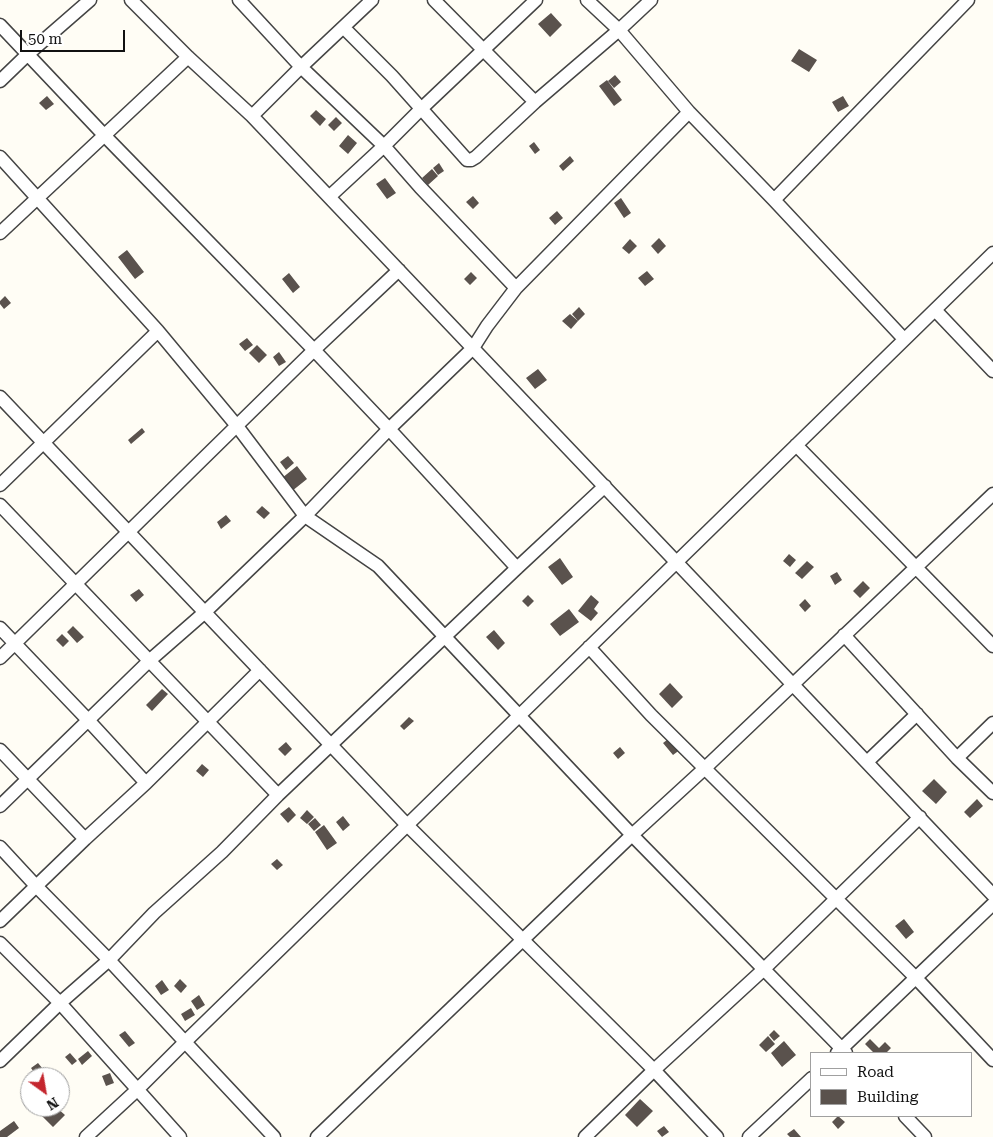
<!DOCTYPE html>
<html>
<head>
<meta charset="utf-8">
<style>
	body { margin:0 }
	#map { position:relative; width:993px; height:1137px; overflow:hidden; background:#fffdf5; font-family:"Roboto Serif",serif }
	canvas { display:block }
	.legend { position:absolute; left:810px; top:1052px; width:162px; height:65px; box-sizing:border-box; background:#fff; border:1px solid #a0a0a0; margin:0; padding:6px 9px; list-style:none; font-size:15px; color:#111 }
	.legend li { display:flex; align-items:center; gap:10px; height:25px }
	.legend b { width:25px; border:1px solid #a0a0a0 }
	.north { position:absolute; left:20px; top:1067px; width:50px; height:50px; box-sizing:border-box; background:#fff; border:1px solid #a0a0a0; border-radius:50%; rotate:148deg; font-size:14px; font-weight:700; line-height:20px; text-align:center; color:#111 }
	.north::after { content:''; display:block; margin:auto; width:18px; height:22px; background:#c4262e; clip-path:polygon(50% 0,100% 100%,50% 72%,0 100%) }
	.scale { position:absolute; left:20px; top:30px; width:105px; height:22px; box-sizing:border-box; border:2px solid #111; border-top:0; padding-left:6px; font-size:15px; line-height:18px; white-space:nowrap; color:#111; -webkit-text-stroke:4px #fff; paint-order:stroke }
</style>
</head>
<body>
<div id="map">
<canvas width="993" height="1137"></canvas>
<ul class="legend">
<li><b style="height:6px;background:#fff"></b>Road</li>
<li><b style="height:14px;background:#5a524d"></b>Building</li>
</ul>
<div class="north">N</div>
<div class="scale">50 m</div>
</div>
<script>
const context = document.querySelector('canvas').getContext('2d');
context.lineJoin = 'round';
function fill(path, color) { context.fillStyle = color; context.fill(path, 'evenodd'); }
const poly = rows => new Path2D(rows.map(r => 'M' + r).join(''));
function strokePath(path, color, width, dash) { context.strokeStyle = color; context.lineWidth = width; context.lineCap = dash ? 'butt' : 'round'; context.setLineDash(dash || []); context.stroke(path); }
const building = poly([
	[551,13,562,25,550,37,538,24],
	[799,49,817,60,809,72,791,61],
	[615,75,621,82,614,88,608,81],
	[607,80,622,100,614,106,599,86],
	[47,96,54,104,46,110,39,103],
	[843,96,849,106,838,112,832,102],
	[316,110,326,119,320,126,310,116],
	[336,117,342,123,334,131,328,125],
	[348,135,357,143,348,154,339,146],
	[534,142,540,150,535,154,529,146],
	[570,156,574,161,563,171,559,166],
	[439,163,444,171,438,175,433,168],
	[432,169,438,176,428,185,422,178],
	[385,178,396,193,387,199,376,184],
	[473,196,479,203,473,209,466,202],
	[621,198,631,213,624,218,614,203],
	[557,211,563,218,555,225,549,218],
	[659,238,666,246,658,254,651,246],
	[630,239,637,246,629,254,622,248],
	[127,250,144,272,135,279,118,257],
	[647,271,654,279,645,286,638,278],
	[471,272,477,278,470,285,464,279],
	[289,273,300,287,293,293,282,279],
	[5,296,11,303,4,309,0,304,0,301],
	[579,307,585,314,578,321,572,314],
	[570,314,578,321,571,329,562,321],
	[247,338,253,345,245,351,239,344],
	[257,345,267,355,259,363,249,353],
	[279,352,286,362,279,366,273,357],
	[538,369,547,380,535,389,526,378],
	[142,428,145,432,131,444,128,440],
	[288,456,294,463,286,470,280,462],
	[297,466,307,479,292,491,282,478],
	[262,506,270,513,264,519,256,512],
	[226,515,231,521,221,529,217,522],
	[789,554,796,560,790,567,783,561],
	[560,558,573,577,562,585,548,567],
	[807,561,814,567,802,579,795,573],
	[837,572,842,580,835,585,830,576],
	[863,581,870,588,860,598,853,591],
	[139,589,144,595,136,602,130,595],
	[528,595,534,601,528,607,522,601],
	[591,595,599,602,594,609,598,613,591,621,578,611],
	[805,599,811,606,805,612,799,605],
	[569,609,579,622,560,636,550,624],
	[73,626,84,637,77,643,67,632],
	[494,630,505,643,498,650,486,637],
	[62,634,69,641,63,647,56,640],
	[670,683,683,697,672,708,659,694],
	[162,689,168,694,152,711,146,705],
	[409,717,414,721,404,730,400,726],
	[671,737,681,749,673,755,663,743],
	[286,742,292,749,285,756,278,749],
	[620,747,625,753,618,759,613,753],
	[202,764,209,770,203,777,196,771],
	[934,779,947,792,936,804,922,791],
	[977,799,983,806,970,818,964,812],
	[289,807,296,815,288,823,280,814],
	[307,810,314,817,307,824,300,818],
	[343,816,350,825,343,831,336,822],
	[315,818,321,825,314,831,308,824],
	[324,825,337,843,327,850,315,832],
	[277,859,283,865,277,870,271,864],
	[904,919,914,932,906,939,895,926],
	[180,979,187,986,181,993,174,986],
	[162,980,169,990,161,995,155,986],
	[199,995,205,1005,197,1010,191,1001],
	[191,1008,195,1015,185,1021,181,1014],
	[774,1030,780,1036,774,1041,769,1035],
	[125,1031,135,1043,129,1047,119,1035],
	[768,1036,775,1044,766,1052,759,1045],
	[870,1039,879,1048,885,1042,891,1048,886,1053,874,1053,865,1044],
	[784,1041,796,1055,782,1067,771,1053],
	[88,1051,92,1056,82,1065,78,1059],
	[70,1053,77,1061,72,1065,65,1057],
	[38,1063,43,1069,36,1075,31,1068],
	[110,1073,114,1083,106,1086,102,1076],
	[640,1099,653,1111,637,1127,625,1115],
	[57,1108,65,1115,53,1127,40,1114,45,1109,50,1114],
	[838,1116,845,1122,838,1129,832,1122],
	[14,1121,19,1128,7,1137,0,1137,0,1131],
	[664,1126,669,1132,662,1137,657,1131],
	[794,1129,801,1137,790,1137,787,1134]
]);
const street = poly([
	[131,0,188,57,252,116,993,895],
	[239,0,301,67,384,146,420,187,516,288],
	[434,0,535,102],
	[587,0,619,30,689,112,774,200,904,339],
	[0,25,104,135,314,350,389,429,517,568],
	[344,28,392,76,467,160,471,160,476,157,535,102,619,30,651,0],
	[0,81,28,54,90,0],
	[252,116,301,67,372,0],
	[0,157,158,331,237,426,305,516,378,566,632,835,846,1053],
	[329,197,384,146,421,109,536,0],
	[774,200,968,0],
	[0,233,188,57],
	[935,310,993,371],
	[0,397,407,825,654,1070,717,1137],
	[796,445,993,646],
	[0,485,158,331],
	[0,505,278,795],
	[0,628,88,720,146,783],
	[844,635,957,758,993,793],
	[589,647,651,715,916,978,993,1060],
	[0,658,314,350,399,270],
	[0,750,85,839],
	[957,758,993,723],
	[867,762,917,714],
	[0,806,149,661,204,613,305,516,389,429,473,348,487,326,516,288,689,112],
	[0,847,37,887,109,960,185,1042,274,1137],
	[0,921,85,839,146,783,260,670],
	[0,943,60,1003,180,1137],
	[837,1053,993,904],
	[0,1061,60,1003,109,960,154,913,222,852,278,795,517,568,605,486],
	[905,1116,925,1137],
	[86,1137,138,1089,185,1042,993,253],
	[317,1137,632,835,704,769,993,494],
	[585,1137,654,1070,763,970,920,817],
	[749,1137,812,1078]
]);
fill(building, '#5a524d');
strokePath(street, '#444', 15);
strokePath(street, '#fff', 12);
</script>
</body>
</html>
